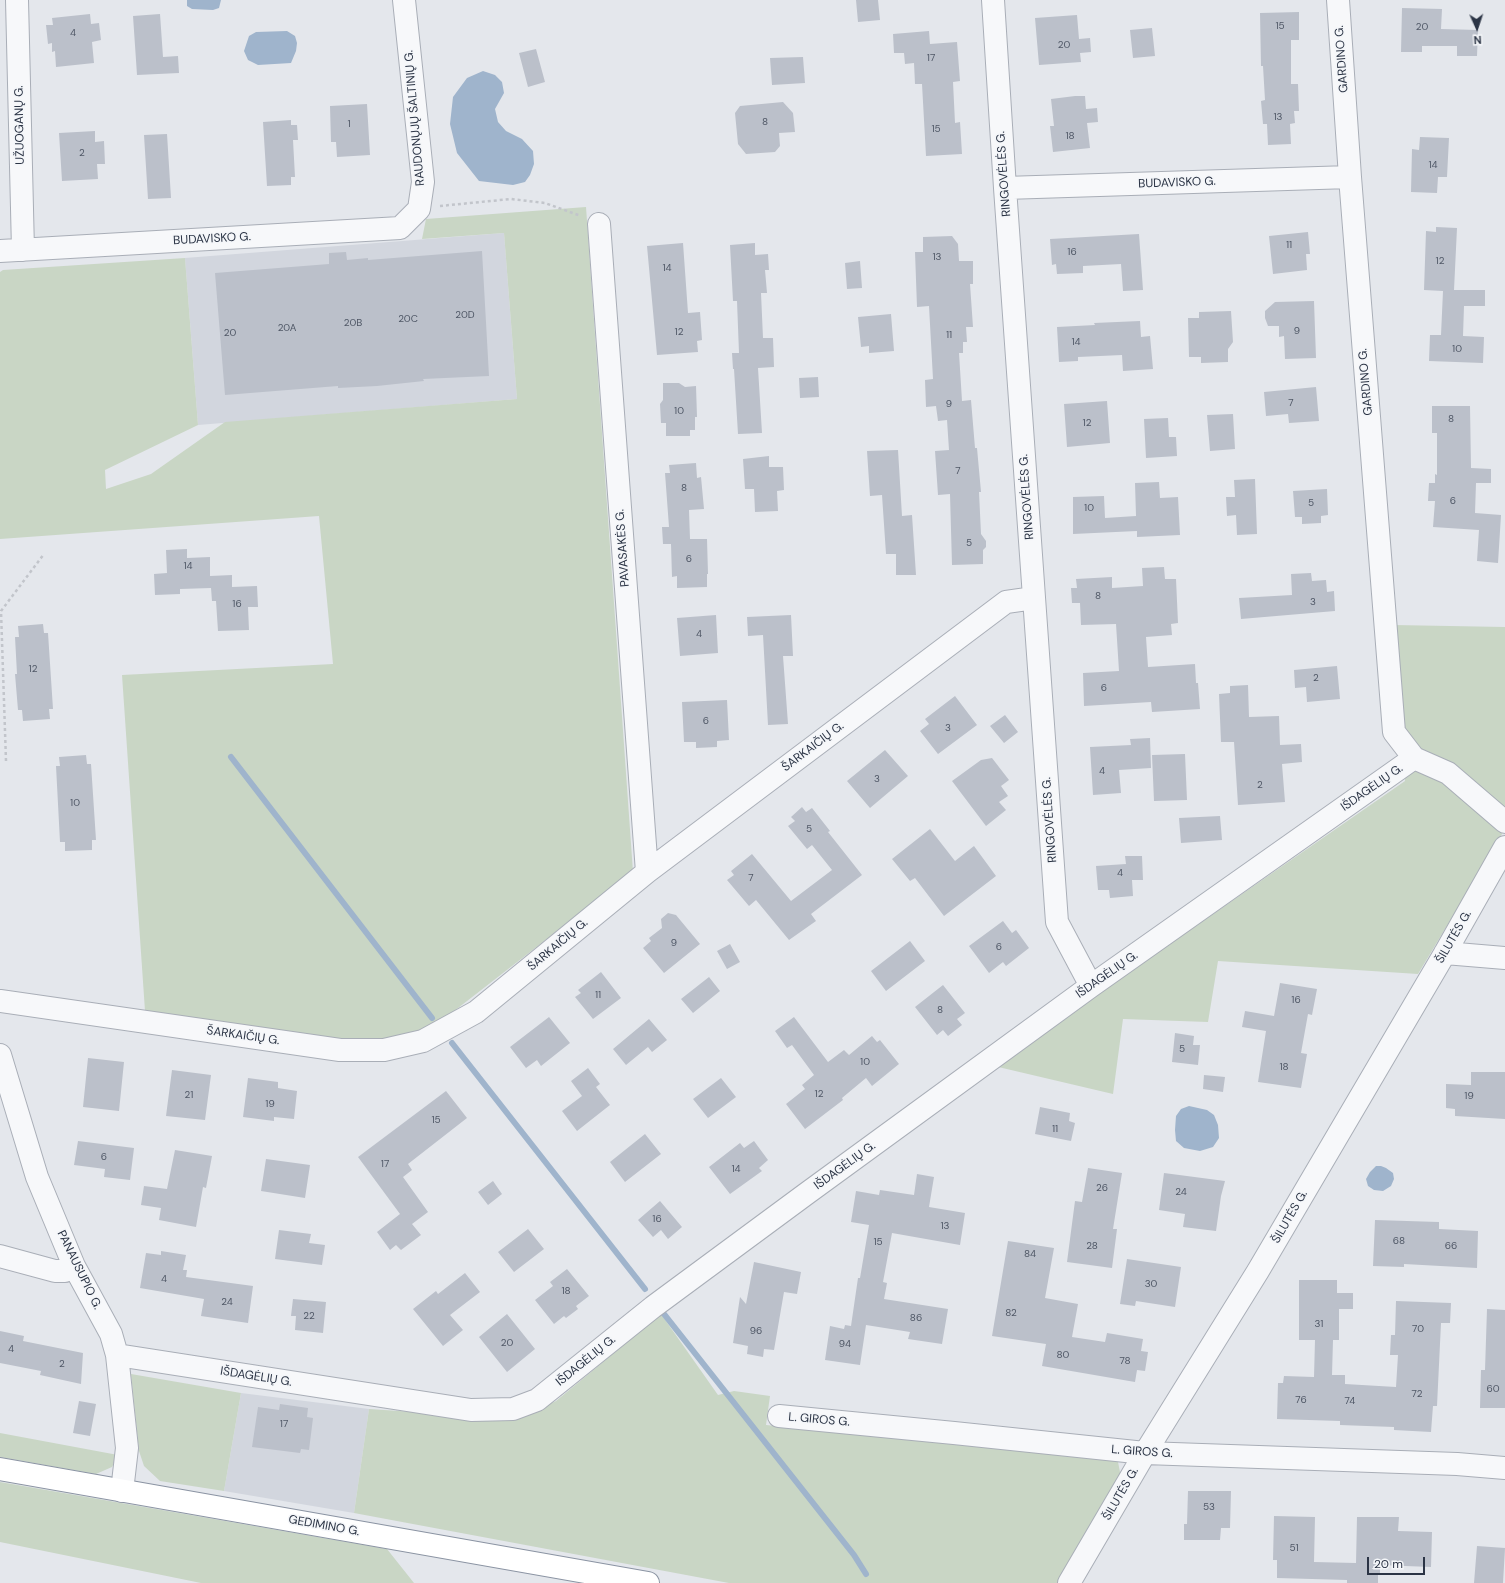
<!DOCTYPE html>
<html>
<head>
<meta charset="utf-8">
<style>
	body { margin:0 }
	#map { position:relative; width:1505px; height:1583px; overflow:hidden; background:#e4e7ec; font-family:"DM Sans",sans-serif }
	canvas { display:block }
	.north { position:absolute; left:1457px; top:8px; width:40px; height:40px; -webkit-text-stroke:3px #f4f6f9; paint-order:stroke; rotate:177deg; font-size:11px; font-weight:700; line-height:16px; text-align:center; color:#2b3445 }
	.north::after { content:''; display:block; margin:auto; width:14px; height:18px; background:#2b3445; clip-path:polygon(50% 0,100% 100%,50% 72%,0 100%) }
	.scale { position:absolute; left:1367px; top:1557px; width:58px; height:18px; box-sizing:border-box; border:2px solid #2b3445; border-top:0; padding-left:5px; font-size:12px; line-height:14px; white-space:nowrap; color:#2b3445; -webkit-text-stroke:3px #f4f6f9; paint-order:stroke }
</style>
</head>
<body>
<div id="map">
<canvas width="1505" height="1583"></canvas>
<div class="north">N</div>
<div class="scale">20 m</div>
</div>
<script>
const context = document.querySelector('canvas').getContext('2d');
context.lineJoin = 'round';
function fill(path, color) { context.fillStyle = color; context.fill(path, 'evenodd'); }
const poly = rows => new Path2D(rows.map(r => 'M' + r).join(''));
function strokePath(path, color, width, dash) { context.strokeStyle = color; context.lineWidth = width; context.lineCap = dash ? 'butt' : 'round'; context.setLineDash(dash || []); context.stroke(path); }
function write(font, color, halo, rows, align = 'center') {
  context.font = font + ' "DM Sans",sans-serif'; context.lineWidth = 3; context.setLineDash([]); context.textBaseline = 'middle'; context.strokeStyle = halo; context.fillStyle = color; for (const [text, x, y, turn = 0] of rows) {
    context.save(); context.translate(x, y); context.rotate((+turn || 0) * Math.PI / 180); context.textAlign = isNaN(turn) ? turn : align; if (halo) context.strokeText(text, 0, 0); context.fillText(text, 0, 0); context.restore();
  }
}
const built = poly([
	[504,233,517,399,198,425,185,258],
	[241,1393,369,1409,354,1513,224,1491]
]);
const green = poly([
	[586,207,633,872,431,1029,388,1042,324,1039,145,1011,122,675,333,664,319,516,0,539,0,272,3,270,185,258,198,425,105,470,106,489,151,474,225,422,517,399,504,233,422,239,426,219],
	[1394,625,1505,627,1505,829,1418,974,1218,961,1208,1022,1123,1019,1113,1094,994,1066,1405,781],
	[661,1314,718,1395,734,1391,770,1396,766,1425,1113,1458,1118,1462,1121,1477,1061,1583,729,1583,354,1513,369,1409,519,1419,556,1401],
	[131,1374,241,1393,224,1491,160,1481,144,1466,139,1451],
	[0,1433,118,1455,112,1467,96,1474,0,1457],
	[0,1482,387,1549,414,1583,201,1583,0,1542]
]);
const water = poly([
	[187,0,221,0,219,8,213,10,192,9,187,6],
	[287,31,295,36,297,43,296,51,291,63,258,65,248,60,244,51,249,36,256,32],
	[483,71,495,75,502,82,504,93,495,109,498,122,506,131,522,139,533,151,534,164,530,175,525,182,513,185,479,181,457,153,450,124,453,97,467,78],
	[1189,1106,1207,1110,1214,1115,1218,1125,1219,1138,1213,1147,1200,1151,1184,1148,1176,1141,1175,1130,1176,1116,1181,1109],
	[1376,1166,1381,1166,1386,1168,1393,1173,1394,1179,1391,1186,1383,1191,1374,1190,1368,1186,1366,1179,1370,1172]
]);
const stream = poly([
	[231,757,432,1018],
	[452,1043,645,1289],
	[664,1314,854,1555,866,1574]
]);
const building = poly([
	[856,0,878,0,880,20,858,22],
	[1402,8,1442,9,1441,29,1478,30,1477,56,1457,56,1457,46,1422,46,1422,52,1401,52],
	[1299,12,1299,40,1291,40,1291,84,1298,84,1299,111,1294,111,1295,123,1290,124,1291,144,1268,145,1267,124,1263,124,1261,101,1265,100,1263,66,1261,66,1260,13],
	[90,14,91,24,99,23,101,40,92,42,94,63,56,67,55,51,52,52,52,43,48,44,46,25,53,25,52,18],
	[160,14,163,57,178,56,179,73,137,75,133,16],
	[1077,15,1079,39,1090,38,1091,52,1080,53,1081,62,1039,65,1035,18],
	[1152,28,1155,56,1133,58,1130,30],
	[929,31,930,44,957,42,960,81,953,82,955,123,960,122,962,154,926,156,922,84,915,84,914,63,905,64,904,53,894,53,893,34],
	[536,49,545,82,528,87,519,53],
	[803,57,805,83,772,85,770,58],
	[1075,96,1085,96,1086,109,1097,108,1098,122,1087,123,1090,148,1053,152,1050,126,1054,126,1051,99],
	[783,102,793,113,795,132,779,133,780,146,775,152,746,154,738,144,735,113,740,106],
	[367,104,370,155,337,157,336,142,331,142,330,106],
	[291,120,291,125,297,125,298,140,293,140,295,177,291,177,291,185,267,186,263,122],
	[95,131,95,142,104,141,105,164,97,164,98,179,62,181,59,133],
	[167,134,171,198,148,199,144,135],
	[1420,137,1449,138,1447,177,1438,177,1437,193,1411,192,1412,149,1419,150],
	[1436,227,1457,228,1454,290,1485,290,1485,306,1464,306,1463,336,1484,337,1483,363,1429,361,1430,335,1441,335,1443,291,1424,290,1426,231,1436,232],
	[1308,232,1310,254,1306,254,1307,270,1273,274,1269,236],
	[1139,234,1143,290,1123,291,1121,264,1083,266,1083,273,1057,274,1056,264,1052,265,1050,239],
	[952,236,958,244,959,261,973,261,973,284,970,284,973,327,966,327,967,342,963,342,963,353,959,353,962,401,971,400,975,448,977,448,981,492,979,492,981,534,986,541,986,547,983,550,983,564,952,565,950,494,938,495,935,451,949,450,947,420,938,421,936,406,926,407,925,380,933,379,929,306,917,307,915,252,923,252,923,237],
	[683,243,688,313,700,312,702,340,697,341,698,352,657,355,647,246],
	[755,243,755,255,768,254,769,270,765,270,767,293,761,293,763,338,773,338,774,367,758,368,762,433,738,434,734,369,733,369,732,353,739,353,737,301,733,301,730,245],
	[482,251,489,376,423,379,424,381,377,386,338,388,338,386,225,395,215,273,329,264,329,253,346,252,347,260,368,258,368,260],
	[860,261,862,288,847,289,845,263],
	[1314,301,1316,358,1285,359,1284,336,1279,337,1279,326,1268,326,1265,318,1265,311,1275,302],
	[1231,311,1233,342,1228,349,1228,362,1201,363,1201,357,1189,357,1188,318,1199,318,1199,312],
	[891,314,894,351,869,353,869,346,861,347,858,317],
	[1140,321,1141,337,1150,336,1153,369,1123,371,1122,355,1078,357,1078,361,1059,362,1057,327,1095,325,1094,323],
	[818,377,819,397,800,398,799,378],
	[663,383,679,383,685,387,696,386,697,417,695,417,695,430,690,430,690,436,666,436,666,423,661,423,660,404,663,400],
	[1316,387,1319,421,1289,423,1288,414,1266,416,1264,392],
	[1107,401,1110,443,1067,447,1064,404],
	[1432,406,1470,406,1471,468,1491,469,1491,483,1476,483,1475,513,1501,515,1498,563,1477,561,1479,530,1433,527,1435,501,1428,501,1429,483,1435,483,1435,474,1437,475,1437,433,1432,433],
	[1233,414,1235,449,1210,451,1207,415],
	[1168,418,1169,437,1176,437,1177,456,1146,458,1144,419],
	[898,450,902,516,912,515,916,575,896,575,896,554,886,554,882,495,870,496,867,451],
	[769,456,769,467,783,467,784,490,777,491,778,511,755,512,754,489,745,489,743,459],
	[696,463,697,478,701,477,704,509,689,510,690,539,707,539,708,574,707,574,707,587,677,588,677,576,672,577,671,544,663,544,662,527,669,527,665,473,670,473,669,465],
	[1255,479,1257,534,1237,535,1236,515,1227,516,1226,497,1235,497,1234,480],
	[1159,482,1160,498,1178,497,1180,535,1137,537,1137,531,1073,534,1073,497,1104,496,1105,518,1136,516,1135,483],
	[1327,489,1328,515,1321,516,1321,523,1302,524,1302,517,1295,517,1293,491],
	[187,549,187,558,210,557,210,576,232,575,232,587,257,586,258,607,248,607,249,630,218,631,216,601,212,601,211,588,180,589,180,594,155,595,154,574,167,573,166,550],
	[1164,567,1165,579,1176,579,1178,623,1171,624,1172,635,1146,637,1148,667,1195,664,1196,683,1198,683,1200,709,1152,712,1151,702,1084,706,1083,673,1119,671,1116,624,1081,625,1080,603,1072,603,1071,588,1077,588,1076,579,1112,577,1112,588,1143,586,1142,568],
	[1311,573,1312,581,1326,580,1327,592,1334,591,1335,611,1241,619,1239,598,1292,595,1291,574],
	[716,615,718,653,680,656,677,618],
	[791,615,793,656,783,656,788,724,768,725,763,635,748,636,747,617],
	[43,624,44,633,48,633,53,709,49,709,50,719,23,721,22,710,18,710,15,674,17,674,15,637,19,637,18,626],
	[1337,666,1340,699,1307,702,1306,687,1295,688,1294,670],
	[1248,685,1249,717,1279,716,1280,745,1301,744,1302,762,1282,764,1285,802,1238,805,1234,742,1221,742,1219,694,1230,693,1230,686],
	[955,696,977,725,938,754,920,731,929,724,925,719],
	[727,700,729,740,717,741,717,747,696,748,696,742,684,742,682,702],
	[1005,715,1018,732,1004,743,990,726],
	[1150,738,1151,768,1119,770,1121,793,1093,795,1090,747,1131,745,1130,739],
	[885,750,908,776,870,808,847,781],
	[1185,754,1187,800,1154,801,1152,755],
	[86,755,87,764,91,764,96,840,92,840,92,850,65,851,65,842,60,842,56,766,60,766,59,757],
	[992,758,1009,780,1001,786,1008,796,999,802,1006,810,986,826,952,781,981,760],
	[802,807,806,812,812,808,830,831,828,832,862,875,811,914,816,921,789,940,756,900,749,906,727,880,734,875,731,871,752,854,791,901,832,870,812,845,807,849,788,826,795,821,791,817],
	[1220,816,1222,840,1181,843,1179,818],
	[930,829,955,861,974,846,996,876,944,916,915,878,910,881,892,859],
	[1125,856,1142,856,1143,880,1132,880,1133,896,1110,898,1109,890,1098,890,1096,866,1126,864],
	[668,913,676,915,700,944,664,973,643,948,651,941,649,938,662,928,661,919],
	[1003,921,1012,933,1016,930,1029,948,1006,966,1003,962,989,973,969,946],
	[910,941,925,961,886,991,871,971],
	[730,944,740,962,727,969,717,951],
	[601,972,621,998,593,1019,575,997,581,993,578,990],
	[709,977,720,991,693,1013,681,999],
	[1280,983,1317,989,1312,1015,1308,1014,1301,1053,1307,1054,1301,1088,1258,1082,1266,1031,1242,1027,1245,1011,1274,1016],
	[943,985,965,1013,957,1019,962,1025,948,1036,943,1030,937,1035,915,1007],
	[549,1017,570,1043,541,1066,537,1060,526,1068,510,1047],
	[794,1017,828,1062,844,1050,849,1055,872,1036,877,1042,880,1040,899,1064,872,1086,866,1078,842,1098,843,1100,805,1129,786,1104,805,1089,802,1085,814,1075,792,1045,787,1048,775,1031],
	[649,1019,667,1040,652,1052,648,1047,626,1065,613,1049],
	[1175,1033,1194,1036,1193,1045,1200,1045,1198,1065,1172,1062],
	[88,1058,124,1062,119,1111,83,1107],
	[588,1068,600,1084,596,1087,610,1105,577,1131,562,1111,582,1096,571,1081],
	[172,1070,211,1075,205,1120,166,1116],
	[1471,1072,1505,1072,1505,1119,1455,1116,1455,1109,1446,1108,1446,1084,1471,1085],
	[1204,1075,1225,1077,1223,1092,1203,1089],
	[248,1078,278,1082,278,1088,297,1091,294,1119,274,1117,274,1121,243,1117],
	[721,1078,736,1097,708,1118,693,1099],
	[446,1091,467,1118,408,1164,412,1170,403,1177,428,1212,412,1224,421,1235,401,1250,396,1245,390,1250,377,1232,400,1214,358,1157],
	[1040,1107,1070,1113,1069,1121,1075,1123,1071,1141,1035,1134],
	[645,1134,661,1154,625,1182,610,1162],
	[78,1141,134,1148,130,1180,104,1177,105,1169,74,1165],
	[754,1141,768,1160,759,1168,762,1171,730,1194,709,1167,740,1143,744,1148],
	[175,1150,212,1156,206,1188,203,1187,196,1227,159,1220,161,1208,141,1205,144,1186,167,1189],
	[266,1159,310,1165,305,1198,261,1191],
	[1088,1168,1122,1173,1113,1229,1117,1229,1112,1268,1067,1262,1075,1201,1082,1202],
	[1164,1173,1225,1181,1221,1196,1216,1231,1183,1227,1185,1214,1159,1210],
	[917,1174,934,1177,929,1207,965,1213,960,1245,892,1233,883,1282,887,1283,884,1299,948,1309,942,1344,908,1339,910,1332,866,1325,860,1365,825,1360,830,1326,844,1329,845,1325,851,1326,858,1278,860,1278,869,1225,851,1222,856,1191,879,1195,880,1190,914,1195],
	[493,1181,502,1194,488,1205,478,1192],
	[660,1201,682,1227,668,1239,661,1230,653,1237,638,1220],
	[1375,1220,1439,1222,1439,1229,1478,1231,1477,1268,1404,1264,1404,1267,1373,1266],
	[528,1229,544,1249,514,1272,498,1252],
	[279,1230,311,1234,309,1243,325,1245,322,1265,275,1259],
	[1008,1241,1054,1248,1045,1298,1078,1304,1072,1337,1105,1342,1107,1333,1143,1339,1141,1351,1148,1352,1145,1371,1137,1370,1135,1382,1042,1366,1046,1344,992,1336],
	[161,1251,186,1255,183,1270,187,1270,186,1277,253,1286,248,1323,201,1316,204,1299,140,1288,146,1253,161,1255],
	[1127,1259,1181,1267,1175,1307,1136,1301,1135,1306,1120,1304],
	[754,1262,801,1272,797,1294,784,1292,774,1350,764,1349,763,1357,747,1354,748,1346,733,1343,740,1297,746,1304],
	[567,1269,589,1296,576,1306,578,1309,566,1318,564,1316,554,1324,535,1300,553,1286,550,1282],
	[465,1273,480,1292,450,1315,463,1330,443,1346,413,1309,436,1291,438,1294],
	[1299,1280,1337,1280,1337,1293,1353,1293,1353,1309,1339,1309,1339,1340,1333,1340,1332,1375,1345,1375,1345,1384,1396,1387,1398,1355,1390,1355,1391,1335,1395,1335,1396,1301,1451,1303,1450,1323,1441,1323,1437,1406,1433,1406,1431,1432,1394,1430,1394,1427,1340,1425,1340,1421,1277,1419,1278,1383,1283,1383,1284,1376,1314,1377,1315,1340,1299,1340],
	[293,1299,326,1302,323,1333,295,1330,296,1316,291,1316],
	[1487,1309,1505,1310,1505,1408,1480,1408,1481,1370,1485,1370],
	[507,1314,535,1349,507,1372,479,1337],
	[0,1331,24,1336,23,1341,83,1353,81,1384,40,1375,41,1371,0,1363],
	[79,1401,96,1404,90,1436,73,1433],
	[280,1404,308,1408,307,1417,313,1418,309,1450,301,1449,300,1453,252,1447,258,1407,279,1410],
	[1188,1491,1231,1491,1230,1528,1221,1528,1220,1540,1184,1540,1184,1524,1187,1524],
	[1274,1516,1315,1517,1314,1562,1356,1563,1357,1517,1399,1517,1398,1531,1432,1532,1431,1567,1380,1565,1380,1573,1378,1573,1378,1583,1347,1583,1347,1580,1277,1578,1277,1560,1273,1560],
	[1477,1546,1505,1548,1503,1583,1474,1583]
]);
const path = poly([
	[440,206,511,199,545,203,581,216],
	[6,761,1,611,44,554]
]);
const street = poly([
	[17,0,23,250],
	[993,0,1005,188,1057,922,1091,986],
	[1338,0,1350,177,1394,732,1414,758],
	[1005,188,1350,177],
	[599,224,647,872],
	[0,251,400,228,419,209,423,182,404,0],
	[1445,953,1505,958],
	[0,1001,340,1050,384,1050,423,1041,476,1012,647,872,1006,602,1034,598],
	[0,1055,37,1177,74,1266,111,1334,117,1355,127,1448,122,1491],
	[0,1256,55,1271,65,1271,74,1266],
	[117,1355,471,1410,513,1409,537,1400,653,1307,806,1194,1091,986,1414,758,1448,773,1505,822],
	[779,1416,954,1433,1145,1453,1457,1464,1505,1468],
	[1069,1583,1145,1453,1258,1271,1445,953,1505,847]
]);
const highway = poly([
	[0,1469,648,1583]
]);
const numberNames = [
	["15",1280,26],
	["20",1422,27],
	["4",73,33],
	["20",1064,45],
	["17",931,58],
	["13",1278,117],
	["8",765,122],
	["1",349,124],
	["15",936,129],
	["18",1070,136],
	["2",82,153],
	["14",1433,165],
	["11",1289,245],
	["16",1072,252],
	["13",937,257],
	["12",1440,261],
	["14",667,268],
	["20D",465,315],
	["20C",408,319],
	["20B",353,323],
	["20A",287,328],
	["9",1297,331],
	["12",679,332],
	["20",230,333],
	["11",949,335],
	["14",1076,342],
	["10",1457,349],
	["7",1291,403],
	["9",949,404],
	["10",679,411],
	["8",1451,419],
	["12",1087,423],
	["7",958,471],
	["8",684,488],
	["6",1453,501],
	["5",1311,503],
	["10",1089,508],
	["5",969,543],
	["6",689,559],
	["14",188,566],
	["8",1098,596],
	["3",1313,602],
	["16",237,604],
	["4",699,634],
	["12",33,669],
	["2",1316,678],
	["6",1104,688],
	["6",706,721],
	["3",948,728],
	["4",1102,771],
	["3",877,779],
	["2",1260,785],
	["10",75,803],
	["5",809,829],
	["4",1120,873],
	["7",751,878],
	["9",674,943],
	["6",999,947],
	["11",598,995],
	["16",1296,1000],
	["8",940,1010],
	["5",1182,1049],
	["10",865,1062],
	["18",1284,1067],
	["12",819,1094],
	["21",189,1095],
	["19",1469,1096],
	["19",270,1104],
	["15",436,1120],
	["11",1055,1129],
	["6",104,1157],
	["17",385,1164],
	["14",736,1169],
	["26",1102,1188],
	["24",1181,1192],
	["16",657,1219],
	["13",945,1226],
	["68",1399,1241],
	["15",878,1242],
	["28",1092,1246],
	["66",1451,1246],
	["84",1030,1254],
	["4",164,1279],
	["30",1151,1284],
	["18",566,1291],
	["24",227,1302],
	["82",1011,1313],
	["22",309,1316],
	["86",916,1318],
	["31",1319,1324],
	["70",1418,1329],
	["96",756,1331],
	["20",507,1343],
	["94",845,1344],
	["4",11,1349],
	["80",1063,1355],
	["78",1125,1361],
	["2",62,1364],
	["60",1493,1389],
	["72",1417,1394],
	["76",1301,1400],
	["74",1350,1401],
	["17",284,1424],
	["53",1209,1507],
	["51",1294,1548]
];
const streetNames = [
	["GARDINO G.",1342,59,-94],
	["RAUDONŲJŲ ŠALTINIŲ G.",415,118,-95],
	["UŽUOGANŲ G.",20,125,-91],
	["RINGOVĖLĖS G.",1004,174,-94],
	["BUDAVISKO G.",1177,183,-2],
	["BUDAVISKO G.",212,239,-3],
	["GARDINO G.",1366,382,-95],
	["RINGOVĖLĖS G.",1027,497,-94],
	["PAVASAKĖS G.",623,548,-94],
	["ŠARKAIČIŲ G.",813,747,-37],
	["IŠDAGĖLIŲ G.",1372,788,-35],
	["RINGOVĖLĖS G.",1050,820,-94],
	["ŠILUTĖS G.",1454,937,-60],
	["ŠARKAIČIŲ G.",558,945,-40],
	["IŠDAGĖLIŲ G.",1107,975,-35],
	["ŠARKAIČIŲ G.",243,1036,8],
	["IŠDAGĖLIŲ G.",845,1166,-36],
	["ŠILUTĖS G.",1290,1217,-60],
	["PANAUSUPIO G.",79,1270,64],
	["IŠDAGĖLIŲ G.",586,1361,-39],
	["IŠDAGĖLIŲ G.",256,1377,9],
	["L. GIROS G.",819,1420,5],
	["L. GIROS G.",1142,1452,4],
	["ŠILUTĖS G.",1121,1494,-60],
	["GEDIMINO G.",324,1526,10]
];
fill(built, '#d2d6de');
fill(green, '#c9d6c5');
fill(water, '#9fb4cc');
strokePath(stream, '#9fb4cc', 6);
fill(building, '#bbc0ca');
strokePath(street, '#a9aeb7', 24);
strokePath(highway, '#8b94a3', 24);
strokePath(path, '#c2c5cb', 2.5, [3, 3]);
strokePath(street, '#f7f8fa', 22);
strokePath(highway, '#fff', 22);
write('10px', '#4f5766', null, numberNames);
write('12px', '#2b3445', '#f4f6f9', streetNames);
</script>
</body>
</html>
